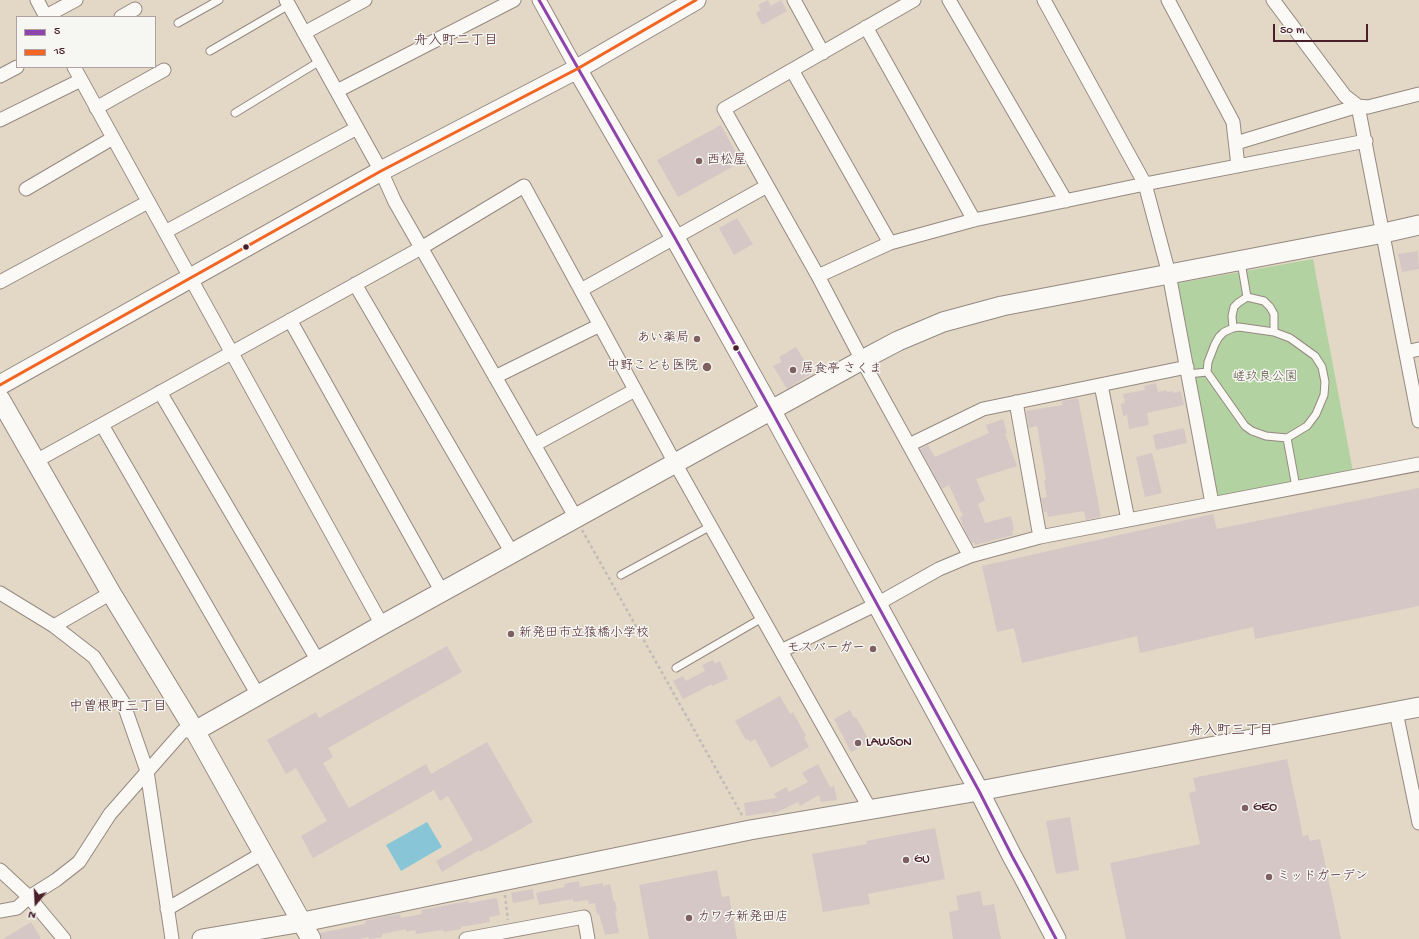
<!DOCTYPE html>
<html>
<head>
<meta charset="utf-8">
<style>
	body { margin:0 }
	#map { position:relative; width:1419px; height:939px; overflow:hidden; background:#e2d8c5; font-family:"Gochi Hand",sans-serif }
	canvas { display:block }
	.legend { position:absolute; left:16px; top:16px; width:140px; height:52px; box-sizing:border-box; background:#f6f6f2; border:1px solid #b1a0a2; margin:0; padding:5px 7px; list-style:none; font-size:12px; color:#4a1f2b }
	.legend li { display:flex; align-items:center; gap:8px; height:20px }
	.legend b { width:20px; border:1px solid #b1a0a2 }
	.north { position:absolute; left:16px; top:883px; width:40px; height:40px; -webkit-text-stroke:3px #f6f6f2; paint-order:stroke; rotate:198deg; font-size:11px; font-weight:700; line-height:16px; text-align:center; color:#4a1f2b }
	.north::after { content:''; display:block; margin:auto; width:14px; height:18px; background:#4a1f2b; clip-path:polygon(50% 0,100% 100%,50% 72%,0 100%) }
	.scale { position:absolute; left:1273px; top:24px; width:95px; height:18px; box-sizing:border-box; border:2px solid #4a1f2b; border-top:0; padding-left:5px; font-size:12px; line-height:14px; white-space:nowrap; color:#4a1f2b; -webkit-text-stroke:3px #f6f6f2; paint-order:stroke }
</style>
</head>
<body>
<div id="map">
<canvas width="1419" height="939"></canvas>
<ul class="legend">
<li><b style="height:5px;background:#8e44ad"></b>5</li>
<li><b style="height:5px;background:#f26522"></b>15</li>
</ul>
<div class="north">N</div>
<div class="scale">50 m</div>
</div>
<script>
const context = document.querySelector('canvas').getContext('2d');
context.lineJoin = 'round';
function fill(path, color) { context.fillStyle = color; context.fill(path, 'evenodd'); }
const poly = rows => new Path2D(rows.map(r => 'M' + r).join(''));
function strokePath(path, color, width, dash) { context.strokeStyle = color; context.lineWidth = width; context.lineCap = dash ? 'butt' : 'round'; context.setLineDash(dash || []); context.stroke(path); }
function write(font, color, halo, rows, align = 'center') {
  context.font = font + ' "Gochi Hand","Klee One",sans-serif'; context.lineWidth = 3; context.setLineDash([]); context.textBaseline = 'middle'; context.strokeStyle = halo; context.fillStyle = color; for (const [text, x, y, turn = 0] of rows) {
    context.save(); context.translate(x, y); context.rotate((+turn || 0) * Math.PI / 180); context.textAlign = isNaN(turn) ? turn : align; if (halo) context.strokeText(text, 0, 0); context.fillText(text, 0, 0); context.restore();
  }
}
const green = poly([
	[1313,259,1353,472,1218,497,1178,283]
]);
const water = poly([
	[427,822,442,847,401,871,386,845]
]);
const building = poly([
	[768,0,771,6,781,0,787,11,762,25,756,13,761,10,758,5],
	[721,125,741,162,678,197,657,160],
	[737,218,753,244,734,255,719,228],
	[1418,251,1419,269,1402,272,1398,254],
	[796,347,812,373,787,389,773,366,782,362,779,357],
	[1156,383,1158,392,1167,390,1167,392,1173,391,1173,393,1181,391,1184,405,1147,413,1149,425,1129,429,1127,415,1123,416,1121,404,1125,403,1123,394,1145,390,1144,386],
	[1078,398,1101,517,1086,520,1084,511,1048,517,1047,512,1044,512,1041,498,1047,497,1044,480,1046,480,1037,426,1029,428,1026,411,1063,405,1062,401],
	[1003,419,1007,433,1005,434,1017,466,976,479,985,500,978,504,985,523,1011,516,1014,530,1012,531,1013,535,975,545,974,542,972,543,965,531,960,517,963,516,949,485,942,489,920,449,928,445,935,457,989,433,986,425],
	[1184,428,1187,443,1156,450,1153,435],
	[1152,453,1162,493,1145,497,1136,457],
	[1419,488,1419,606,1255,639,1253,627,1140,653,1137,636,1022,663,1014,628,997,632,982,566,1213,514,1217,529],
	[447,646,462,672,328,748,333,757,323,763,349,808,426,764,431,774,487,742,533,822,480,852,479,850,442,872,436,861,473,840,448,796,440,801,434,790,313,858,301,836,327,821,296,768,286,774,267,740,316,712,319,718],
	[713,660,715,664,720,661,728,679,712,686,712,684,683,699,673,681,683,676,686,681,705,671,702,665],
	[780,696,790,714,793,712,806,736,804,737,809,747,771,768,755,739,750,742,748,739,746,740,735,721],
	[850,710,854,718,856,717,870,742,851,752,834,719],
	[1287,759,1303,836,1308,835,1310,841,1320,839,1341,939,1126,939,1110,863,1200,844,1189,793,1196,791,1193,778],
	[818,764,830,787,834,786,837,800,821,802,819,795,800,806,798,802,773,814,772,812,746,816,744,803,777,798,774,794,786,787,789,792,808,782,802,773],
	[1070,817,1079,870,1056,874,1046,821],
	[935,828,945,879,868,894,870,904,823,912,812,854,867,844,866,841],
	[717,870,722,897,729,896,737,939,649,939,639,885],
	[579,881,580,887,603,883,603,886,610,884,614,902,615,901,617,911,615,911,619,933,605,935,599,914,597,914,595,903,589,904,588,900,573,902,573,899,539,905,536,893,565,887,564,884],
	[533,889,534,899,513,903,511,893],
	[980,891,983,906,994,904,1001,939,953,939,949,912,959,910,956,896],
	[497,898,500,915,489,917,490,922,461,927,461,929,444,932,443,930,416,934,415,930,406,932,406,929,382,934,382,937,370,939,369,939,368,937,359,939,322,939,320,933,365,924,365,921,378,918,400,914,401,918,422,914,421,910,469,901,469,903],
	[31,922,41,939,3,939]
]);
const path = poly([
	[582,530,743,817],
	[505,895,508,920]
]);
const lane = poly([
	[178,23,219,0],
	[210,51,289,5],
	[235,113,320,61],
	[1241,262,1247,297],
	[1233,328,1232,316,1234,307,1238,303,1247,297,1264,301,1270,307,1274,314,1274,332],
	[1188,374,1207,372,1245,426,1252,431,1266,436,1287,438,1307,426,1316,414,1324,395,1325,382,1322,367,1315,356,1290,338,1274,332,1239,327,1233,328,1224,332,1219,337,1215,344,1208,362,1207,372],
	[1287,438,1296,487],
	[621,575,711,526],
	[676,668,762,618]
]);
const street = poly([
	[37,0,46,17],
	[286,0,381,171,395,202,576,518],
	[539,0,577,69],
	[794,0,823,53],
	[914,0,724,109,818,276,862,360,970,556],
	[949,0,1066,201],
	[1044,0,1145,184,1169,274,1212,503],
	[1168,0,1233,122,1238,166],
	[1273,0,1345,96,1358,106,1419,421],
	[46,16,76,0],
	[121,17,135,9],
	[866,27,974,220],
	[304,33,365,0],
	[74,67,382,625],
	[792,70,890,243],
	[0,76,17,67],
	[337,91,514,0],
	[96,108,164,70],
	[0,120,81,80],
	[1236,143,1358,106,1368,107,1419,94],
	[26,189,113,138],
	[165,232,357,128],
	[818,276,890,243,974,220,1145,184,1366,141],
	[0,282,148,202],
	[355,284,512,553],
	[581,290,767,186],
	[290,320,442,592],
	[1406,352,1419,349],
	[495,377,600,325],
	[1101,385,1128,520],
	[160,392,318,661],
	[1016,402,1040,537],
	[102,425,258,695],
	[534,445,635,390],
	[909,445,983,409,1187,367],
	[36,461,421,248,524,186,675,463,870,809],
	[0,593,54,626,94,657,123,702,147,771,172,939],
	[54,626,111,593],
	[781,651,877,604,939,569,970,556,1040,537,1419,464],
	[1396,712,1419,823],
	[0,870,29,897,64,939],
	[167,909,263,853],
	[0,911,17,908,29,897,56,880,79,862,110,814,183,731,195,731],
	[466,939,584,917,588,939]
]);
const secondary = poly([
	[577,69,675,238,771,410,979,791,1012,856,1024,878,1056,939],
	[0,385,381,171,577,69,696,0],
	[0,399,111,593,195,731,311,939],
	[195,731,382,625,862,360,898,341,943,322,1002,306,1384,233,1419,225],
	[202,939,303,922,750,830,979,791,1419,707]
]);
const bus1 = poly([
	[539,0,675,238,771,410,979,791,1012,856,1024,878,1056,939]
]);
const bus2 = poly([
	[0,385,381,171,577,69,696,0]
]);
const markers = [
	[699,161,4,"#7f6061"],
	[246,247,3.5,"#4a1f2b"],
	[697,339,4,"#7f6061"],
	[736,348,3.5,"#4a1f2b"],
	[707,367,5,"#7f6061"],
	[793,370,4,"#7f6061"],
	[511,634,4,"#7f6061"],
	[873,649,4,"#7f6061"],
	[858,743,4,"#7f6061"],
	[1245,808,4,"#7f6061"],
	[906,860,4,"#7f6061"],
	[1269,877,4,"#7f6061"],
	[689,918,4,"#7f6061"]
];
const poiNames = [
	["西松屋",707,161],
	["あい薬局",689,339,"right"],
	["中野こども医院",698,367,"right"],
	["居食亭 さくま",801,370],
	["新発田市立猿橋小学校",519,634],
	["モスバーガー",865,649,"right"],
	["LAWSON",866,743],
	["GEO",1253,808],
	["GU",914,860],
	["ミッドガーデン",1277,877],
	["カワチ新発田店",697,918]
];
const parkNames = [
	["嵯玖良公園",1265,378]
];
const neighbourhoodNames = [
	["舟入町二丁目",456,42],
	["中曽根町三丁目",118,708],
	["舟入町三丁目",1231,732]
];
fill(green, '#b3d2a2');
fill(water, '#88c6d7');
fill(building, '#d5c7c6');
strokePath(lane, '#958981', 9);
strokePath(street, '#958981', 15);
strokePath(secondary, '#958981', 21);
strokePath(path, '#c2bbb9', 2.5, [3, 3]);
strokePath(lane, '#fbf9f6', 7);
strokePath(street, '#fbf9f6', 13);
strokePath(secondary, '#fbf9f6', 19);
strokePath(bus1, '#8e44ad', 3);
strokePath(bus2, '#f26522', 3);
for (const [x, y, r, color] of markers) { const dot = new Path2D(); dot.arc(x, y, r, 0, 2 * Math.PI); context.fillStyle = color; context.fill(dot); strokePath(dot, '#f6f6f2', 1.5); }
write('13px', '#4a1f2b', '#f6f6f2', poiNames, 'left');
write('13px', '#5e5446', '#f6f6f2', parkNames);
write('14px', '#4a1f2b', '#f6f6f2', neighbourhoodNames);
</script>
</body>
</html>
